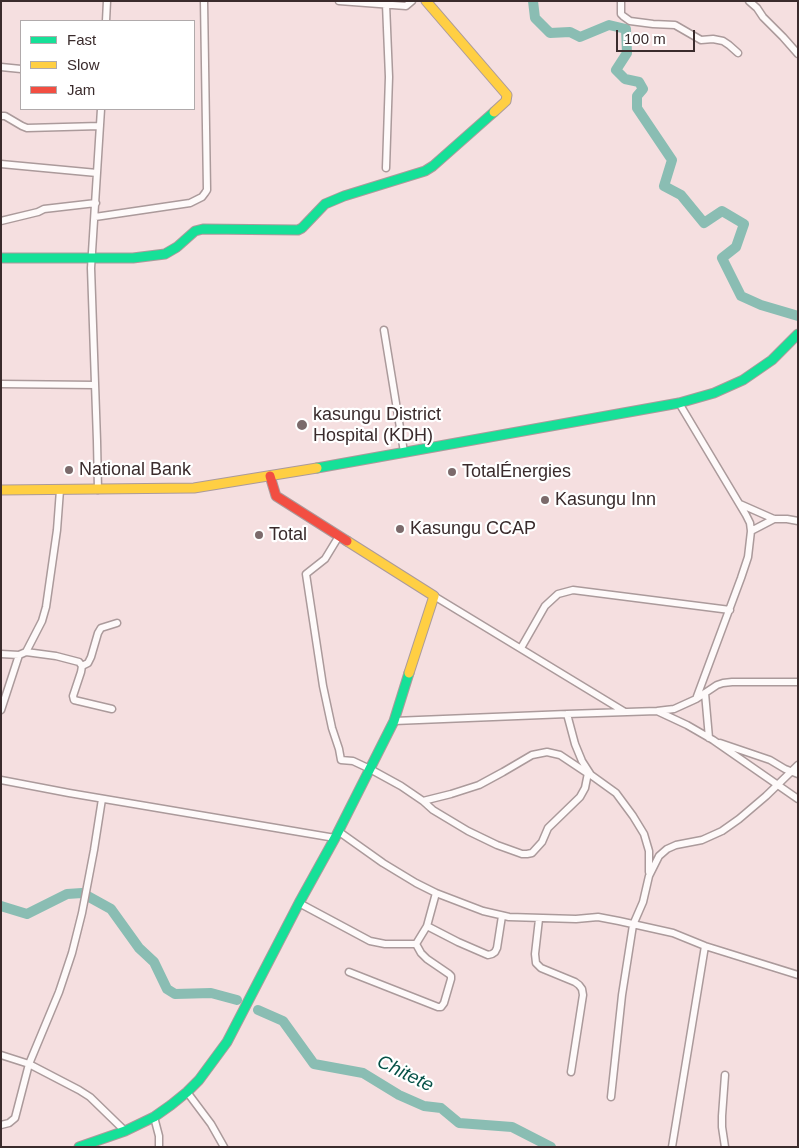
<!DOCTYPE html>
<html>
<head>
<meta charset="utf-8">
<style>
	body { margin:0 }
	#map { position:relative; width:799px; height:1148px; overflow:hidden; background:#f5dfe0; font-family:Arial,sans-serif }
	canvas { display:block }
	.frame { position:absolute; inset:0; border:2px solid #3a2b2c; pointer-events:none }
	.legend { position:absolute; left:20px; top:20px; width:175px; height:90px; box-sizing:border-box; background:#fff; border:1px solid #b0aaab; margin:0; padding:6px 9px; list-style:none; font-size:15px; color:#3a2b2c }
	.legend li { display:flex; align-items:center; gap:10px; height:25px }
	.legend b { width:25px; border:1px solid #b0aaab }
	.scale { position:absolute; left:616px; top:30px; width:79px; height:22px; box-sizing:border-box; border:2px solid #3a2b2c; border-top:0; padding-left:6px; font-size:15px; line-height:18px; white-space:nowrap; color:#3a2b2c; -webkit-text-stroke:4px #fff; paint-order:stroke }
</style>
</head>
<body>
<div id="map">
<canvas width="799" height="1148"></canvas>
<div class="frame"></div>
<ul class="legend">
<li><b style="height:6px;background:#16e098"></b>Fast</li>
<li><b style="height:6px;background:#ffcf43"></b>Slow</li>
<li><b style="height:6px;background:#f24e42"></b>Jam</li>
</ul>
<div class="scale">100 m</div>
</div>
<script>
const context = document.querySelector('canvas').getContext('2d');
context.lineJoin = 'round';
const poly = rows => new Path2D(rows.map(r => 'M' + r).join(''));
function strokePath(path, color, width, dash) { context.strokeStyle = color; context.lineWidth = width; context.lineCap = dash ? 'butt' : 'round'; context.setLineDash(dash || []); context.stroke(path); }
function write(font, color, halo, rows, align = 'center') {
  context.font = font + ' Arial,sans-serif'; context.lineWidth = 4.5; context.setLineDash([]); context.textBaseline = 'middle'; context.strokeStyle = halo; context.fillStyle = color; for (const [text, x, y, turn = 0] of rows) {
    context.save(); context.translate(x, y); context.rotate((+turn || 0) * Math.PI / 180); context.textAlign = isNaN(turn) ? turn : align; if (halo) context.strokeText(text, 0, 0); context.fillText(text, 0, 0); context.restore();
  }
}
const river = poly([
	[533,1,535,18,550,33,570,32,580,37,609,25,626,29,627,53,616,70,625,79,639,82,643,89,637,96,637,108,672,160,664,186,681,195,704,223,722,211,744,224,736,247,722,258,741,296,761,305,798,316],
	[1,906,27,914,67,894,82,893,111,909,139,948,154,962,167,989,175,994,211,993,237,1000],
	[258,1010,283,1021,314,1064,363,1073,399,1095,424,1106,441,1108,459,1123,512,1127,551,1147]
]);
const street = poly([
	[339,1,406,6,412,1],
	[621,1,621,14,623,16,630,21,653,24,675,25,701,40,713,39,723,41,729,45,738,53],
	[749,1,757,8,763,17,783,37,798,54],
	[386,4,389,77,386,168],
	[106,21,107,1],
	[1,67,21,69],
	[1,116,5,116,22,126,27,128,100,126],
	[1,164,97,173],
	[95,217,190,203,202,197,205,193,207,190,204,1],
	[1,221,38,212,44,209,96,203],
	[384,330,404,452],
	[1,384,95,385],
	[98,490,97,441,91,268,101,109],
	[740,504,774,519,787,519,798,521],
	[751,531,774,519],
	[339,536,325,559,306,574,323,686,332,728,339,749,341,760,353,761,370,769,401,786,423,801,433,810,468,831,497,845,522,854,527,854,532,853,542,842,548,828,580,797,585,788,588,773],
	[434,596,625,712],
	[521,648,545,606,558,594,573,590,730,610],
	[26,652,56,656,79,662,82,666,81,672,73,696,74,700,112,709],
	[1,654,19,655],
	[82,666,88,663,91,657,98,633,101,628,117,623],
	[705,693,709,738],
	[696,699,717,685,723,683,732,682,798,682],
	[1,710,19,655,26,652,42,621,46,607,57,530,60,490],
	[657,711,687,725,713,740,798,799],
	[567,714,575,744,582,761,591,775,616,793,633,816,644,834,649,851,649,872],
	[394,721,567,714,657,711,674,709,696,699,741,578,748,557,751,531,750,523,746,515,679,403],
	[720,743,770,760,785,769,798,774],
	[1,780,69,793,335,838],
	[423,801,451,794,479,785,503,772,532,755,547,752,560,755,590,775],
	[338,831,383,863,416,883,436,893,483,911,509,917,576,919,598,917,619,921,673,933,705,946,798,975],
	[299,903,370,941,385,944,416,944,427,926,436,893],
	[539,919,535,954,536,963,541,968,575,982,579,985,582,989,583,995,571,1072],
	[427,926,458,942,488,955,492,954,495,952,497,948,502,916],
	[349,972,438,1007,441,1007,444,1003,451,979,451,976,449,974,427,959,421,953,416,944],
	[1,1055,29,1064,79,1090,90,1097,125,1131],
	[725,1075,722,1116,722,1127,725,1147],
	[187,1092,211,1124,224,1147],
	[611,1097,622,995,633,925,643,902,649,876,659,856,667,849,676,845,702,840,722,831,739,819,766,796,798,765],
	[154,1117,159,1136,159,1147],
	[1,1125,9,1123,15,1118,29,1064,59,992,72,953,82,913,94,850,102,799],
	[672,1147,705,946]
]);
const fast = poly([
	[1,258,133,258,165,254,177,247,195,231,203,229,298,230,302,228,325,204,344,196,425,171,433,166,494,112],
	[317,468,679,403,714,393,743,380,772,360,798,334],
	[79,1147,125,1131,154,1117,171,1105,187,1092,199,1080,227,1042,299,903,335,838,394,721,409,673]
]);
const slow = poly([
	[426,1,507,95,506,101,494,112],
	[1,490,194,488,317,468],
	[347,541,434,596,409,673]
]);
const jam = poly([
	[270,476,276,496,347,541]
]);
const markers = [
	[302,425,6,"#7b6a6b"],
	[69,470,5,"#7b6a6b"],
	[452,472,5,"#7b6a6b"],
	[545,500,5,"#7b6a6b"],
	[400,529,5,"#7b6a6b"],
	[259,535,5,"#7b6a6b"]
];
const poiNames = [
	["kasungu District",313,415],
	["Hospital (KDH)",313,436],
	["National Bank",79,470],
	["TotalÉnergies",462,472],
	["Kasungu Inn",555,500],
	["Kasungu CCAP",410,529],
	["Total",269,535]
];
const waterNames = [
	["Chitete",405,1074,26]
];
strokePath(river, '#8abdb3', 10);
strokePath(street, '#ab9a9b', 9);
strokePath(fast, '#ab9a9b', 11);
strokePath(slow, '#ab9a9b', 11);
strokePath(jam, '#ab9a9b', 11);
strokePath(street, '#fefafa', 6);
strokePath(fast, '#16e098', 9);
strokePath(slow, '#ffcf43', 9);
strokePath(jam, '#f24e42', 9);
for (const [x, y, r, color] of markers) { const dot = new Path2D(); dot.arc(x, y, r, 0, 2 * Math.PI); context.fillStyle = color; context.fill(dot); strokePath(dot, '#fff', 2); }
write('18px', '#3a2b2c', '#fff', poiNames, 'left');
write('italic 19px', '#065248', '#fff', waterNames);
</script>
</body>
</html>
